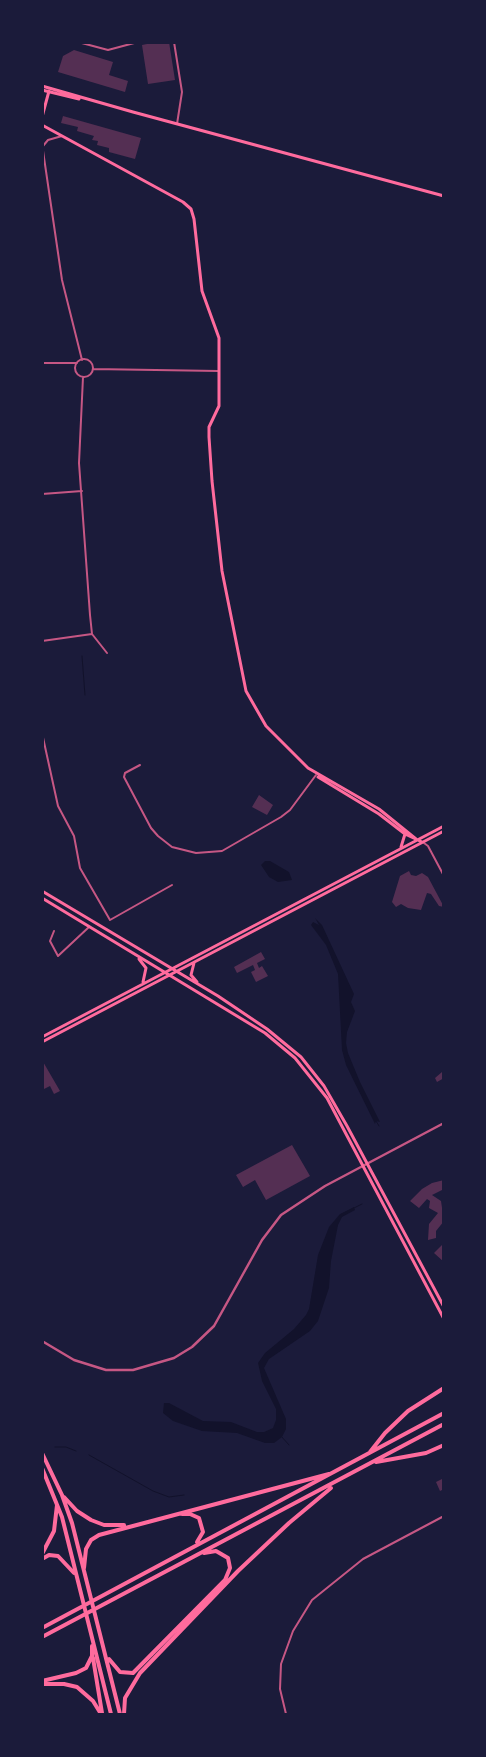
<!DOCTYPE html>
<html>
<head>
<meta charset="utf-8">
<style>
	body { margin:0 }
	#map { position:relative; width:486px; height:1757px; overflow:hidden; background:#1b1b3a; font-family:"PT Sans",sans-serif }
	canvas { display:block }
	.frame { position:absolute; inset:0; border:44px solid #1b1b3a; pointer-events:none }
</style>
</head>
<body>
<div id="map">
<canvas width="486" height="1757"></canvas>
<div class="frame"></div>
</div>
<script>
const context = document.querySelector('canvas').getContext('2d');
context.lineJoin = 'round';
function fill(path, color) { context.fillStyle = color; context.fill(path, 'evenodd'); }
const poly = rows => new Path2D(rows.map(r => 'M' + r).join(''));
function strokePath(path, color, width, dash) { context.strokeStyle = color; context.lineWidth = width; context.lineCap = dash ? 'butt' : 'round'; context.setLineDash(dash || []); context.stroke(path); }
const water = poly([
	[265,861,270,861,289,872,292,880,278,882,269,877,261,865],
	[315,918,322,925,354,994,351,1002,355,1011,347,1032,346,1043,348,1053,360,1082,380,1122,376,1121,375,1124,346,1065,342,1050,338,974,326,945,311,925,313,922,319,925],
	[354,1207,355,1210,342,1217,338,1225,331,1261,329,1288,318,1321,310,1331,269,1359,264,1368,286,1419,286,1429,282,1437,274,1443,265,1443,237,1433,202,1431,173,1421,163,1413,164,1403,169,1403,203,1421,231,1422,257,1432,264,1432,273,1428,276,1420,276,1409,262,1381,258,1363,265,1353,294,1329,306,1315,309,1309,318,1255,329,1227,340,1214]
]);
const stream = poly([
	[82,656,85,695],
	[376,1121,379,1126],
	[354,1208,362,1204],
	[281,1436,289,1445],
	[55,1447,66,1447,76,1451],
	[89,1455,153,1491,169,1497,184,1495]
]);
const building = poly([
	[157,42,169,42,175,80,148,84,142,45],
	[74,50,113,62,109,75,128,81,125,92,58,72,63,56],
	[63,116,141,138,135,159,109,152,109,148,97,145,98,141,92,140,94,136,77,131,78,127,61,123],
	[259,795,273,805,267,815,252,807],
	[409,871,411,875,416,876,422,873,428,877,444,907,439,906,431,894,427,893,421,910,408,908,401,904,396,907,392,902,400,876],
	[261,952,265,959,257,963,259,968,262,966,268,976,256,982,251,972,255,970,253,965,237,973,234,967],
	[42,1060,60,1091,54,1094,50,1086,42,1090],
	[442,1072,444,1078,437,1082,435,1078],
	[292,1145,310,1176,266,1200,255,1180,243,1187,236,1175],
	[444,1180,444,1189,432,1195,441,1201,444,1221,436,1231,436,1238,428,1240,429,1224,438,1213,429,1208,430,1201,427,1199,419,1208,410,1201,422,1189,432,1183],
	[442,1245,444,1246,444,1262,434,1253],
	[444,1478,444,1489,440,1491,436,1482]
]);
const minor = poly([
	[78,42,108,50,138,42],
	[174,42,182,92,177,124],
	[42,144,62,280,82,360],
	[43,146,48,140,62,136],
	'75 368a9 9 0 1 1 18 0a9 9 0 1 1-18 0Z',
	[42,363,77,363],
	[93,369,218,371],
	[83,377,79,463,90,615,92,634,107,653],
	[42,494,82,491],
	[42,641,92,634],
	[42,733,58,806,74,836,80,868,110,920,172,885],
	[140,765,125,773,124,777,151,828,158,836,172,847,196,853,222,851,281,817,290,810,316,775],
	[424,843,428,846,444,876],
	[54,931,50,941,58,956,89,927],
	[286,1714,280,1689,281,1664,293,1631,312,1600,363,1559,444,1516]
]);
const tertiary = poly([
	[42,1341,74,1360,106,1370,133,1370,174,1358,192,1347,214,1326,262,1240,281,1215,325,1186,444,1123]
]);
const secondary = poly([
	[42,117,49,91],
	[42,125,183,202,191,209,194,219,202,291,219,338,219,406,209,427,209,437,212,481,222,571,246,691,266,726,308,768,379,809,416,839],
	[318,777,379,814,405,834,422,842],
	[401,847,405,834],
	[42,891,218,996,267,1029,301,1057,324,1086,347,1126,444,1307],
	[42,898,265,1033,295,1058,327,1098,444,1319],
	[139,959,146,968,143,982],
	[194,963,191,975,197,982],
	[42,1037,444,826],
	[42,1042,444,831]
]);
const primary = poly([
	[42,86,133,112,444,196],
	[42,90,79,99]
]);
const trunk = poly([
	[370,1452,385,1433,408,1411,444,1388],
	[42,1453,62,1495,72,1523,120,1714],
	[376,1462,426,1453,444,1445],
	[42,1468,62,1517,111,1714],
	[64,1497,77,1511,91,1520,104,1525,124,1525],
	[182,1514,190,1514,199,1518,203,1532,197,1542],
	[42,1554,54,1531,57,1505],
	[42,1559,49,1555,58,1556,74,1573],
	[84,1568,86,1549,91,1540,99,1535,329,1474],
	[42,1628,444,1413],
	[42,1637,444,1424],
	[93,1658,102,1713],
	[109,1659,120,1672,133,1673,225,1580,230,1568,228,1558,216,1551,204,1553],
	[42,1681,76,1673,86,1668,92,1656,92,1646],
	[42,1684,64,1684,77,1687,93,1701,101,1714],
	[124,1714,125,1698,140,1673,238,1571,289,1523,331,1488]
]);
fill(water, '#12122b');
strokePath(stream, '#12122b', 1);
fill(building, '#542f53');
strokePath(minor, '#c65784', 2);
strokePath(tertiary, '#c65784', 2.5);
strokePath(secondary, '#ff6b9d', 3);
strokePath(primary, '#ff6b9d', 3);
strokePath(trunk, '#ff6b9d', 4);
</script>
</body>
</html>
